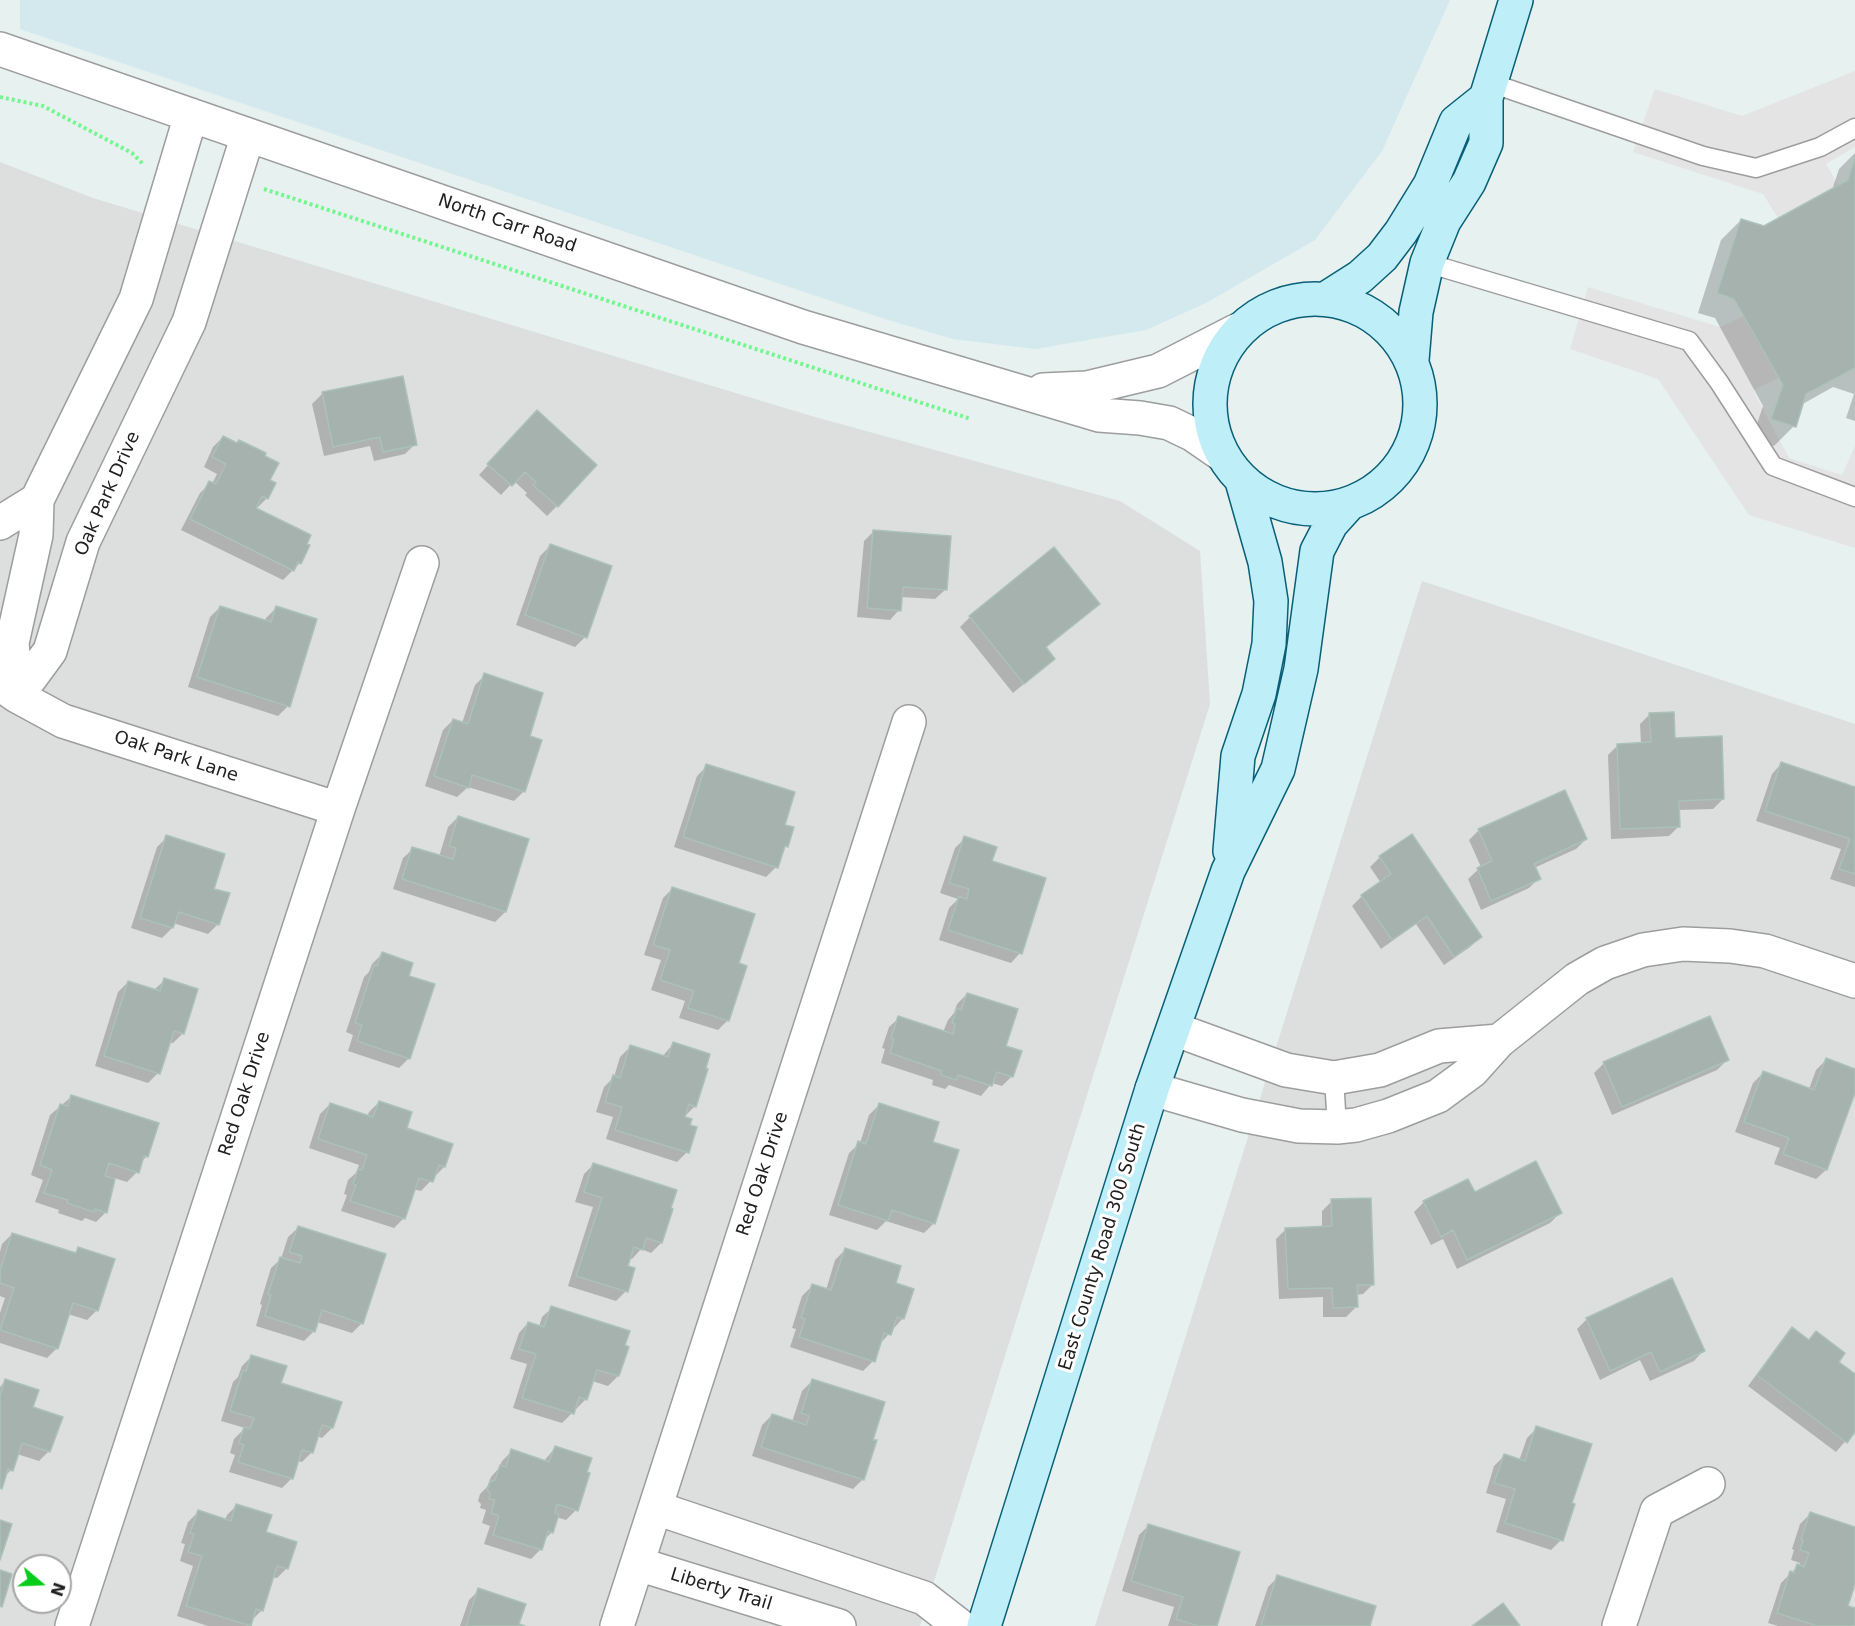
<!DOCTYPE html>
<html>
<head>
<meta charset="utf-8">
<style>
	body { margin:0 }
	#map { position:relative; width:1855px; height:1626px; overflow:hidden; background:#e7f1ef; font-family:"DejaVu Sans",sans-serif }
	canvas { display:block }
	.north { position:absolute; left:12px; top:1554px; width:60px; height:60px; box-sizing:border-box; background:#fff; border:2px solid #a6a6a6; border-radius:50%; rotate:109deg; font-size:16px; font-weight:700; line-height:24px; text-align:center; color:#202020 }
	.north::after { content:''; display:block; margin:auto; width:21px; height:27px; background:#05cc1b; clip-path:polygon(50% 0,100% 100%,50% 72%,0 100%) }
</style>
</head>
<body>
<div id="map">
<canvas width="1855" height="1626"></canvas>
<div class="north">N</div>
</div>
<script>
const context = document.querySelector('canvas').getContext('2d');
context.lineJoin = 'round';
function fill(path, color) { context.fillStyle = color; context.fill(path, 'evenodd'); }
const poly = rows => new Path2D(rows.map(r => 'M' + r).join(''));
function strokePath(path, color, width, dash) { context.strokeStyle = color; context.lineWidth = width; context.lineCap = dash ? 'butt' : 'round'; context.setLineDash(dash || []); context.stroke(path); }
function write(font, color, halo, rows, align = 'center') {
  context.font = font + ' "DejaVu Sans",sans-serif'; context.lineWidth = 6; context.setLineDash([]); context.textBaseline = 'middle'; context.strokeStyle = halo; context.fillStyle = color; for (const [text, x, y, turn = 0] of rows) {
    context.save(); context.translate(x, y); context.rotate((+turn || 0) * Math.PI / 180); context.textAlign = isNaN(turn) ? turn : align; if (halo) context.strokeText(text, 0, 0); context.fillText(text, 0, 0); context.restore();
  }
}
const residential = poly([
	[0,162,93,198,808,415,1120,501,1200,551,1210,704,920,1626,0,1626],
	[24,1566,60,1566,60,1602,24,1602],
	[1422,581,1855,724,1855,1626,1095,1626]
]);
const farmland = poly([
	[20,0,1450,0,1382,151,1315,240,1206,303,1146,330,1035,349,953,339,885,319,20,29]
]);
const parking = poly([
	[1855,71,1855,147,1826,164,1838,185,1778,218,1763,194,1633,152,1655,89,1742,116],
	[1588,287,1720,327,1744,316,1779,378,1753,390,1789,458,1842,475,1855,446,1855,548,1749,515,1658,379,1570,349]
]);
const shadow = poly([
	[1855,153,1855,421,1846,418,1854,394,1833,387,1801,405,1794,426,1774,446,1752,439,1763,406,1715,318,1698,313,1721,240,1741,220,1764,228,1832,190,1839,169],
	[322,394,415,444,405,454,374,461,370,446,324,456,312,404],
	[528,422,557,506,547,516,525,495,527,493,514,481,501,495,479,475],
	[223,437,268,481,274,484,267,498,256,509,300,563,283,580,181,530,200,493,210,483,212,484,217,474,204,467,213,447],
	[874,531,945,590,935,599,901,597,899,610,890,620,857,617,864,541],
	[550,546,585,637,575,647,516,625,540,556],
	[220,607,265,622,266,618,276,608,288,706,278,716,188,687,210,617],
	[970,617,1045,648,1043,668,1013,693,960,627],
	[485,675,528,737,524,791,514,801,468,787,457,797,425,786,443,730,453,720,462,723,475,685],
	[1650,714,1674,740,1723,799,1713,809,1678,810,1679,826,1669,836,1611,839,1608,755,1618,745,1641,744,1640,724],
	[1781,764,1855,789,1855,887,1830,879,1841,849,1756,821,1772,774],
	[707,766,783,826,786,846,782,851,776,867,766,877,674,847,697,776],
	[458,817,505,912,495,922,393,889,403,858,413,849,439,857,448,827],
	[1479,830,1586,839,1576,849,1534,868,1539,878,1529,888,1481,910,1468,879,1481,867,1469,840],
	[1411,836,1480,937,1470,947,1444,965,1416,924,1381,949,1352,906,1362,896,1381,883,1370,867,1380,857],
	[167,837,212,890,218,924,208,934,173,923,172,928,162,938,131,928,157,847],
	[965,838,991,862,1020,953,1011,963,939,940,949,908,958,899,940,893,955,848],
	[673,888,737,964,728,1020,718,1030,679,1018,685,1001,651,990,661,960,644,955,663,898],
	[382,954,407,977,409,1058,399,1068,348,1051,353,1035,346,1032,364,977,369,972,372,964],
	[165,980,183,1033,173,1043,168,1042,158,1073,148,1083,95,1066,118,992,128,982,155,989],
	[967,994,1004,1047,1012,1076,1002,1086,992,1083,981,1096,949,1085,945,1089,932,1085,933,1080,881,1063,885,1049,882,1048,889,1027,899,1018,943,1032,948,1020,954,1013,957,1004],
	[673,1044,695,1106,683,1118,688,1126,695,1128,687,1152,677,1162,606,1139,613,1117,596,1112,604,1087,614,1077,620,1057,630,1047,662,1057],
	[1727,1060,1717,1070,1612,1115,1594,1073,1604,1063],
	[1826,1060,1855,1070,1855,1089,1826,1170,1816,1179,1774,1164,1780,1148,1735,1132,1753,1083,1763,1073,1809,1089,1816,1070],
	[71,1097,157,1124,146,1157,140,1163,137,1172,127,1182,114,1178,106,1212,96,1222,85,1218,82,1221,58,1213,59,1210,35,1202,43,1180,31,1175,50,1115],
	[379,1102,405,1129,451,1145,444,1167,421,1191,413,1189,404,1218,394,1228,341,1211,347,1195,344,1194,348,1180,356,1173,359,1165,309,1148,320,1114,330,1104,367,1117,369,1112],
	[879,1105,931,1143,934,1223,924,1233,886,1221,877,1230,829,1215,849,1153,860,1143,869,1115],
	[594,1164,671,1210,661,1243,651,1253,641,1249,632,1259,629,1258,627,1267,626,1291,616,1301,568,1286,593,1207,575,1202,584,1174],
	[1474,1194,1560,1213,1550,1223,1457,1269,1443,1239,1431,1245,1414,1212,1424,1202],
	[1332,1201,1373,1284,1363,1294,1356,1295,1356,1307,1346,1317,1323,1317,1323,1297,1279,1299,1276,1239,1286,1229,1322,1228,1322,1211],
	[298,1228,362,1323,352,1333,317,1322,314,1331,304,1341,256,1326,262,1305,260,1304,271,1268,281,1259,288,1237],
	[12,1234,73,1254,78,1249,97,1310,87,1320,68,1314,57,1348,47,1358,0,1343,0,1313,5,1298,0,1296,0,1252,2,1244],
	[845,1250,894,1284,903,1318,880,1344,873,1361,863,1371,790,1347,796,1329,792,1328,802,1296,812,1286,826,1290,835,1260],
	[552,1308,623,1346,618,1376,608,1386,592,1381,586,1399,576,1409,574,1408,572,1413,562,1423,513,1408,527,1364,510,1359,519,1333,528,1323,539,1327,542,1317],
	[1587,1319,1703,1351,1694,1361,1650,1381,1640,1360,1600,1380,1577,1329],
	[1793,1329,1855,1376,1855,1430,1836,1452,1748,1386,1783,1339],
	[252,1356,279,1384,332,1428,322,1438,317,1436,312,1452,302,1462,297,1461,292,1478,282,1488,229,1472,235,1455,230,1453,234,1439,245,1428,221,1421,233,1382,238,1377,242,1366],
	[5,1381,32,1408,49,1451,39,1461,17,1454,11,1470,4,1477,0,1489,0,1387],
	[812,1381,863,1479,853,1489,752,1456,762,1425,772,1415,792,1422,802,1391],
	[1537,1428,1571,1504,1561,1540,1551,1550,1496,1532,1506,1499,1486,1493,1494,1466,1504,1456,1519,1461,1527,1438],
	[555,1448,576,1510,566,1520,556,1517,552,1532,544,1540,541,1549,531,1559,484,1544,490,1526,482,1523,486,1510,480,1508,481,1504,478,1501,480,1494,487,1487,491,1477,499,1468,502,1461,512,1451,544,1461],
	[237,1505,264,1533,287,1568,277,1578,272,1577,262,1610,251,1621,250,1626,208,1626,177,1616,193,1566,180,1561,185,1544,181,1543,188,1522,198,1512,225,1520,227,1515],
	[1810,1514,1855,1529,1855,1579,1846,1607,1855,1610,1854,1626,1778,1626,1768,1623,1781,1583,1798,1566,1800,1563,1791,1560,1794,1550,1792,1549,1800,1524],
	[1149,1525,1216,1626,1168,1626,1174,1607,1122,1591,1139,1535],
	[1278,1577,1368,1626,1255,1626,1268,1587],
	[479,1590,517,1625,520,1626,460,1626,469,1600]
]);
const building = poly([
	[1855,157,1855,368,1806,394,1796,427,1771,419,1783,385,1734,299,1717,293,1741,219,1764,226,1848,180,1855,157],
	[403,376,417,445,383,452,380,437,333,447,322,392,403,376],
	[537,410,597,465,558,507,533,485,536,482,525,472,512,486,487,464,537,410],
	[223,436,237,443,239,440,266,453,265,456,279,463,270,480,276,483,268,499,262,496,256,508,311,535,307,544,310,545,301,564,298,562,294,571,190,519,209,481,216,484,226,464,212,457,223,436],
	[873,530,951,536,947,590,903,587,901,611,867,608,873,530],
	[550,544,612,566,587,638,525,615,550,544],
	[1054,547,1100,604,1046,647,1055,659,1024,684,969,616,1054,547],
	[220,606,271,622,276,606,317,619,290,707,197,677,220,606],
	[484,673,543,693,530,736,542,740,525,792,472,775,469,788,434,776,453,719,468,724,484,673],
	[1674,712,1675,738,1722,736,1724,799,1679,801,1680,827,1620,829,1617,744,1651,742,1649,713,1674,712],
	[1781,762,1855,787,1855,874,1839,869,1850,839,1765,811,1781,762],
	[706,764,795,792,785,825,794,827,788,847,785,846,778,868,683,837,706,764],
	[1565,790,1587,839,1534,864,1541,879,1491,901,1477,868,1492,861,1478,829,1565,790],
	[458,816,529,839,506,912,402,879,412,847,453,859,456,848,449,846,458,816],
	[1412,834,1482,937,1454,957,1427,916,1392,940,1361,895,1391,874,1379,856,1412,834],
	[166,835,225,854,214,889,230,893,219,925,179,912,173,928,140,918,166,835],
	[964,836,997,847,992,861,1046,878,1022,954,948,930,959,896,967,899,969,889,949,883,964,836],
	[672,887,755,914,739,963,747,966,729,1021,688,1008,694,991,660,980,670,950,653,945,672,887],
	[382,952,413,963,409,976,435,984,410,1059,357,1041,362,1025,355,1023,374,965,377,966,382,952],
	[164,978,198,989,184,1034,174,1031,160,1074,104,1056,128,981,160,991,164,978],
	[967,993,1018,1009,1006,1046,1022,1051,1013,1077,997,1072,992,1086,958,1075,956,1080,941,1075,942,1071,890,1053,894,1039,891,1038,898,1016,953,1034,955,1024,952,1023,957,1008,961,1010,967,993],
	[1710,1016,1729,1060,1622,1107,1603,1062,1710,1016],
	[673,1042,710,1054,706,1068,708,1069,696,1107,689,1104,685,1117,692,1119,690,1125,697,1127,689,1153,615,1130,622,1107,605,1102,613,1075,620,1078,630,1045,668,1057,673,1042],
	[1826,1058,1855,1069,1855,1093,1827,1170,1783,1154,1789,1138,1744,1122,1763,1071,1814,1090,1826,1058],
	[71,1095,159,1123,148,1157,144,1156,139,1173,109,1163,105,1176,115,1179,107,1213,95,1209,94,1212,67,1203,68,1200,44,1193,52,1170,40,1165,60,1104,68,1106,71,1095],
	[379,1101,412,1112,407,1128,453,1144,445,1167,439,1165,433,1182,419,1178,405,1219,350,1201,356,1185,353,1184,358,1169,362,1170,367,1155,318,1139,330,1103,373,1117,379,1101],
	[879,1103,939,1122,933,1142,959,1150,935,1224,892,1210,888,1221,838,1205,858,1141,866,1144,879,1103],
	[1536,1161,1562,1213,1467,1260,1453,1230,1441,1237,1423,1201,1468,1179,1475,1192,1536,1161],
	[593,1163,677,1190,671,1208,673,1209,662,1243,646,1238,643,1250,634,1247,628,1266,635,1268,628,1292,576,1276,602,1198,584,1192,593,1163],
	[1371,1198,1374,1285,1357,1285,1358,1307,1333,1308,1332,1288,1288,1289,1285,1228,1332,1226,1331,1199,1371,1198],
	[298,1226,386,1254,363,1324,322,1310,315,1332,265,1316,271,1295,268,1294,280,1257,300,1263,302,1256,289,1252,298,1226],
	[12,1233,76,1253,78,1247,115,1259,98,1311,73,1303,58,1349,0,1330,14,1288,0,1283,0,1270,12,1233],
	[845,1248,901,1266,896,1283,914,1289,904,1319,897,1317,891,1335,884,1333,875,1362,799,1337,805,1319,801,1318,812,1284,831,1290,845,1248],
	[1672,1278,1705,1351,1660,1372,1651,1352,1610,1371,1586,1318,1672,1278],
	[551,1306,630,1331,625,1345,629,1347,619,1376,597,1370,587,1400,579,1397,574,1414,522,1398,536,1354,519,1349,528,1322,544,1327,551,1306],
	[1792,1327,1809,1340,1816,1331,1845,1353,1839,1362,1855,1374,1855,1432,1847,1443,1757,1375,1792,1327],
	[251,1355,287,1366,281,1383,342,1402,333,1428,322,1425,313,1453,302,1450,293,1479,238,1462,244,1445,239,1443,244,1427,250,1429,254,1418,230,1411,243,1370,246,1371,251,1355],
	[5,1379,39,1390,33,1407,63,1417,50,1452,22,1443,13,1471,8,1469,2,1489,0,1488,0,1396,5,1379],
	[812,1379,885,1402,873,1440,877,1440,864,1480,761,1447,772,1414,806,1425,809,1416,801,1413,812,1379],
	[1536,1426,1592,1444,1572,1503,1575,1504,1563,1541,1505,1523,1515,1489,1494,1483,1504,1454,1525,1461,1536,1426],
	[555,1446,592,1458,587,1472,590,1473,578,1511,557,1504,555,1513,559,1514,553,1533,548,1531,542,1550,493,1535,499,1516,491,1513,495,1500,489,1499,490,1493,487,1490,490,1482,495,1480,500,1465,506,1467,511,1449,549,1462,555,1446],
	[236,1504,272,1515,266,1532,297,1542,288,1569,277,1566,263,1611,256,1609,251,1626,186,1606,202,1556,188,1552,194,1534,190,1533,198,1510,231,1521,236,1504],
	[1810,1512,1855,1527,1855,1584,1848,1606,1855,1608,1855,1626,1817,1626,1777,1613,1790,1571,1794,1573,1797,1564,1804,1567,1809,1553,1800,1550,1803,1540,1801,1539,1810,1512],
	[0,1520,12,1524,0,1560,0,1520],
	[1148,1524,1240,1552,1217,1626,1198,1626,1176,1619,1183,1597,1131,1581,1148,1524],
	[0,1570,12,1574,2,1607,0,1606,0,1570],
	[1277,1575,1376,1606,1370,1626,1261,1626,1277,1575],
	[478,1588,526,1604,519,1624,525,1626,466,1626,478,1588],
	[1503,1603,1520,1626,1472,1626,1503,1603]
]);
const path = poly([
	[0,97,43,106,132,153,144,165],
	[264,189,971,419]
]);
const lane = poly([
	[1491,83,1703,156,1756,168,1820,147,1855,128],
	[1427,263,1689,341,1719,382,1773,466,1855,497],
	[1334,1078,1337,1127]
]);
const street = poly([
	[0,49,803,327,1099,415,1140,418,1169,423,1192,434,1221,454],
	[1043,390,1087,388,1158,371,1238,330],
	[0,523,37,500],
	[0,684,17,696,63,721,338,809],
	[17,696,12,643,36,535,37,500,136,299,191,115],
	[17,696,50,651,83,542,189,322,248,135],
	[1174,1029,1286,1070,1334,1078,1380,1070,1439,1046,1499,1041],
	[1152,1089,1242,1115,1299,1126,1337,1127,1356,1125,1388,1116,1438,1096,1472,1071,1499,1041,1577,979,1605,963,1643,950,1683,944,1730,946,1765,951,1855,981],
	[656,1508,924,1598,960,1626],
	[638,1564,839,1626],
	[72,1626,338,809,422,563],
	[617,1626,909,722],
	[1619,1626,1657,1511,1708,1484]
]);
const secondary = poly([
	[1327,298,1360,277,1382,257,1401,232,1430,185,1456,122,1486,98],
	'1210 404a105 105 0 1 1 210 0a105 105 0 1 1-210 0Z',
	[1412,360,1416,312,1427,263,1444,221,1469,182,1486,143,1486,98,1516,0],
	[1230,851,1238,756,1259,694,1269,644,1271,601,1265,562,1242,481],
	[984,1626,1152,1089,1228,871,1278,769,1301,669,1317,551,1331,524,1349,504]
]);
const streetNames = [
	["North Carr Road",507,224,19],
	["Oak Park Drive",108,494,-66],
	["Oak Park Lane",176,757,18],
	["Red Oak Drive",245,1094,-72],
	["Red Oak Drive",763,1174,-72],
	["East County Road 300 South",1103,1247,-73],
	["Liberty Trail",721,1590,17]
];
fill(residential, '#dddede');
fill(farmland, '#d3e9ee');
fill(parking, '#e4e4e4');
fill(shadow, '#0003');
fill(building, '#a6b2ad');
strokePath(building, '#aac2b7', 1.5);
strokePath(lane, '#9d9d9d', 21);
strokePath(street, '#9d9d9d', 36);
strokePath(secondary, '#085f77', 36);
strokePath(path, '#72f78f', 4, [3, 3]);
strokePath(lane, '#fff', 18);
strokePath(street, '#fff', 33);
strokePath(secondary, '#beeff8', 33);
write('18px', '#202020', '#fff', streetNames);
</script>
</body>
</html>
